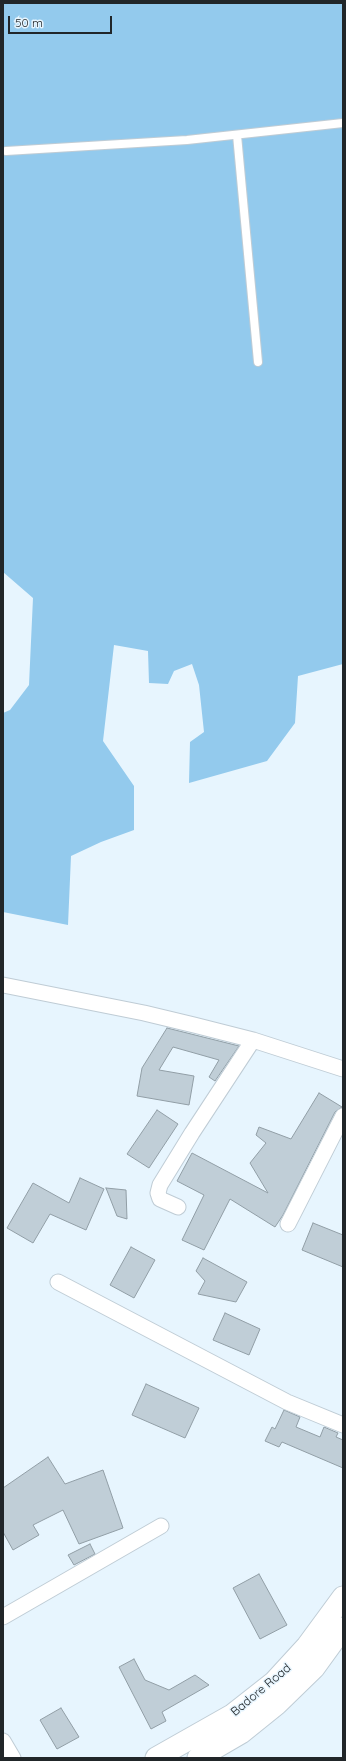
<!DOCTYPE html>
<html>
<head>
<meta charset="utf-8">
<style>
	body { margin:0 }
	#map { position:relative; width:346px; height:1761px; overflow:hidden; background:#e7f5fe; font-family:Quicksand,sans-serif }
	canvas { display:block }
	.frame { position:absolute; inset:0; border:4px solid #212629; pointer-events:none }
	.scale { position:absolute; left:8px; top:16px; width:104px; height:18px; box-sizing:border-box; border:2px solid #212629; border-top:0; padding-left:5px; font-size:12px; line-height:14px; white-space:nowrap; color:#212629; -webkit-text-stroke:3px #e7f5fe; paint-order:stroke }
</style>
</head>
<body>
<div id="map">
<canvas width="346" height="1761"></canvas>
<div class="frame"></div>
<div class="scale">50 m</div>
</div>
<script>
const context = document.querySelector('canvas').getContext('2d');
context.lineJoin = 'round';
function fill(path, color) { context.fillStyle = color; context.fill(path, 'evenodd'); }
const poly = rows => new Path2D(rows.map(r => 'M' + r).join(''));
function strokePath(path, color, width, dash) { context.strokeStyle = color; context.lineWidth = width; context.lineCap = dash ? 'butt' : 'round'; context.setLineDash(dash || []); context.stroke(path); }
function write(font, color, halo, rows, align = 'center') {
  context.font = font + ' Quicksand,sans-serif'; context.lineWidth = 3; context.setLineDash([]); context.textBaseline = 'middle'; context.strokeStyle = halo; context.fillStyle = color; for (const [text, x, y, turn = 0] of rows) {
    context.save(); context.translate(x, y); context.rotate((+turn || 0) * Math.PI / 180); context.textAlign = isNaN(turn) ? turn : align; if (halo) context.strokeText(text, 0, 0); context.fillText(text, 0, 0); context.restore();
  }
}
const green = poly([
	[3,3,343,3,343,664,298,676,295,723,267,761,189,783,190,742,204,732,199,685,192,664,174,671,168,684,149,683,148,651,114,645,103,741,134,786,134,830,101,842,71,856,68,925,3,912,3,713,10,710,29,685,33,598,3,572]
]);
const building = poly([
	[167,1028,239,1046,215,1081,209,1077,219,1060,173,1047,159,1070,194,1076,189,1105,137,1096,142,1068,167,1028],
	[319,1093,342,1107,335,1112,283,1215,275,1227,230,1199,204,1250,182,1240,204,1195,177,1181,192,1153,268,1193,250,1163,266,1143,256,1135,259,1127,291,1139,319,1093],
	[157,1110,178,1124,149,1168,127,1154,157,1110],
	[80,1178,104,1189,86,1230,50,1214,33,1243,7,1228,33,1183,69,1203,80,1178],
	[106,1188,126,1190,127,1219,117,1216,106,1188],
	[313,1223,343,1235,343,1267,302,1250,313,1223],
	[131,1247,155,1260,134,1298,110,1285,131,1247],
	[203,1258,247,1282,236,1302,198,1294,205,1281,196,1271,203,1258],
	[225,1313,260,1329,249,1355,213,1340,225,1313],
	[146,1384,199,1408,185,1438,132,1415,146,1384],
	[284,1410,300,1417,296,1427,320,1437,324,1427,338,1433,336,1437,343,1440,343,1468,282,1442,279,1447,265,1441,272,1427,275,1429,284,1410],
	[48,1457,65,1484,103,1470,123,1528,79,1544,63,1510,33,1525,39,1535,13,1550,3,1532,3,1488,48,1457],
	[90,1544,95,1554,74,1565,68,1555,90,1544],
	[259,1574,287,1625,260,1639,233,1588,259,1574],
	[134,1659,145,1680,169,1690,195,1675,209,1685,162,1712,166,1721,151,1729,119,1667,134,1659],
	[61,1708,79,1737,57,1749,40,1720,61,1708]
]);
const lane = poly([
	[237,135,258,362],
	[6,151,187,140,343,123]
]);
const street = poly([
	[3,985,144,1013,194,1025,253,1040,343,1069],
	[178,1207,160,1199,158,1193,160,1185,192,1133,253,1040],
	[288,1224,343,1116],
	[58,1282,287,1402,343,1425],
	[3,1617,161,1526],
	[3,1741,13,1758]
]);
const secondary = poly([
	[156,1758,232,1715,274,1682,307,1646,343,1597],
	[198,1758,241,1733,277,1704,314,1668,343,1628]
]);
const streetNames = [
	["Badore Road",261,1690,-40]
];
fill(green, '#93caed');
fill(building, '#c0ced7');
strokePath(building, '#919ea6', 1);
strokePath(lane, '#bfccd5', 10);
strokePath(street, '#bfccd5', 17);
strokePath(secondary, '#bfccd5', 23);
strokePath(lane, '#fff', 8);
strokePath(street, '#fff', 15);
strokePath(secondary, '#fff', 21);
write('12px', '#212629', '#e7f5fe', streetNames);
</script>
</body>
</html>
